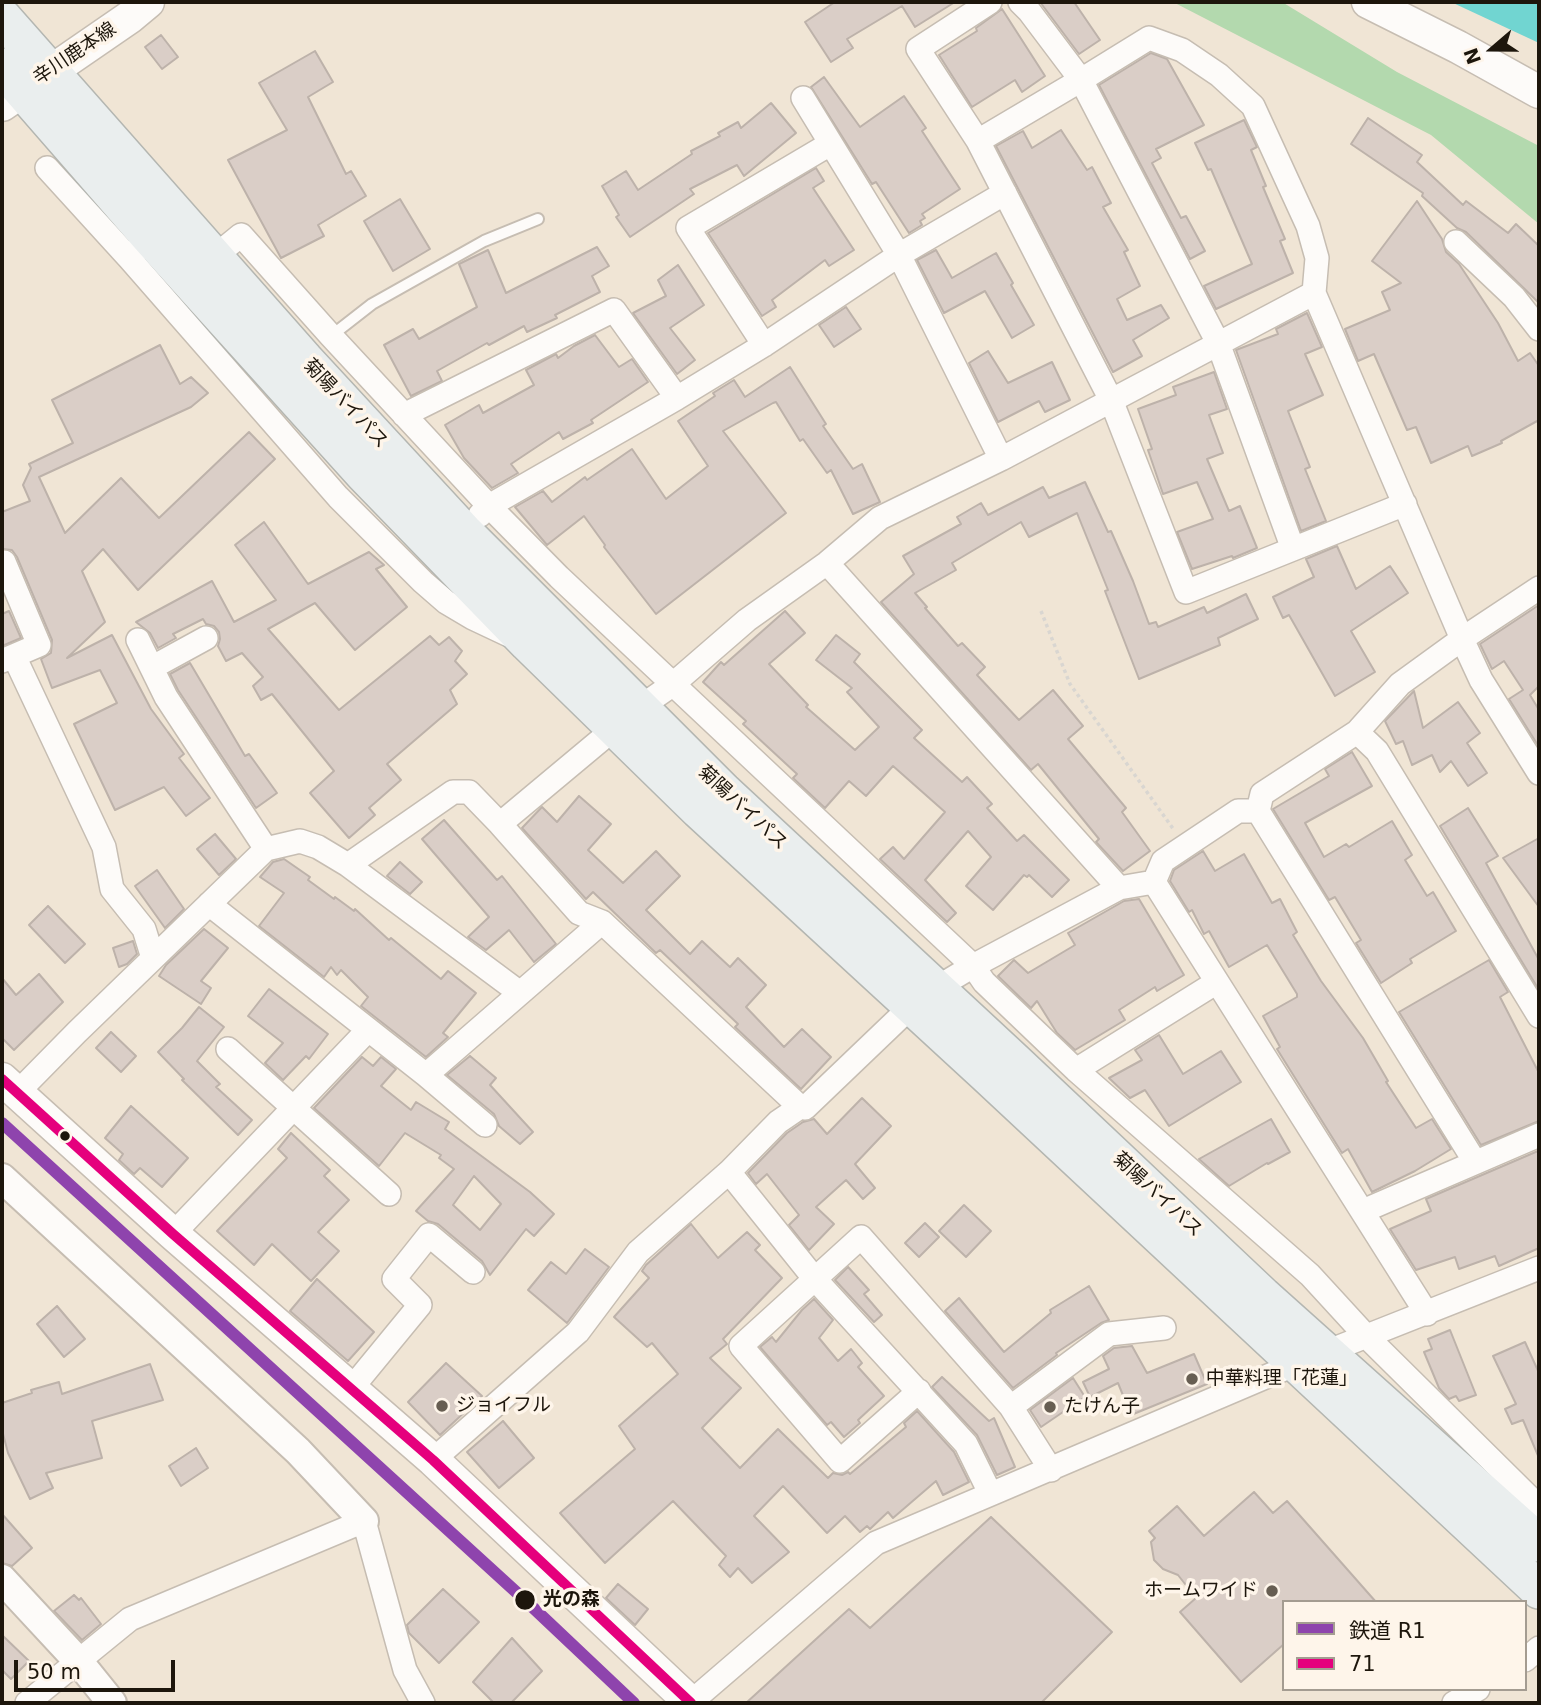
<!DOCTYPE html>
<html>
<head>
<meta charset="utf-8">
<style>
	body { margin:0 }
	#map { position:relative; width:1541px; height:1705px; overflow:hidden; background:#f0e5d5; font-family:"DejaVu Sans","Noto Sans JP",sans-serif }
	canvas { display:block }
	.frame { position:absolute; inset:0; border:4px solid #1d160c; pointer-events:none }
	.legend { position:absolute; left:1282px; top:1600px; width:245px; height:91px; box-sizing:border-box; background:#fef5ea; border:2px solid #a49c91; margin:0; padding:9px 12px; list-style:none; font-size:21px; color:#1d160c }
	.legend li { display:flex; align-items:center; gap:14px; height:35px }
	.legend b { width:35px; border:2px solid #a49c91 }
	.north { position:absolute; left:1457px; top:14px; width:70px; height:70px; -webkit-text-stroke:5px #fef5ea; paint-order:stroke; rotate:250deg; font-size:19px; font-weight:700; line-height:28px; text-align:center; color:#1d160c }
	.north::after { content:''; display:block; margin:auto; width:24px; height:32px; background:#1d160c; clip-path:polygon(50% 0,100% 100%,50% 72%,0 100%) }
	.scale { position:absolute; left:14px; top:1660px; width:161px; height:32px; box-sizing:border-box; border:4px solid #1d160c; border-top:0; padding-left:9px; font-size:21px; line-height:24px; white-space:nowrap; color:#1d160c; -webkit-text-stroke:5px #fef5ea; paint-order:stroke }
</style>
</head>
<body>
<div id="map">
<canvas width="1541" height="1705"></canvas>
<div class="frame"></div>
<ul class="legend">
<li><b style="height:9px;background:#8e44ad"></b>鉄道 R1</li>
<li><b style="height:9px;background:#e5007d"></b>71</li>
</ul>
<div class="north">N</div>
<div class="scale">50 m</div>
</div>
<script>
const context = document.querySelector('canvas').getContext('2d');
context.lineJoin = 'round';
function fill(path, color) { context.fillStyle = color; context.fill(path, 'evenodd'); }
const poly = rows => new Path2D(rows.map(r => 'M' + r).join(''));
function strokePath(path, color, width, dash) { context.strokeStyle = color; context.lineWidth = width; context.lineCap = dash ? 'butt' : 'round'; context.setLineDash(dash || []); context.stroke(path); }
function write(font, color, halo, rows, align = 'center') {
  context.font = font + ' "DejaVu Sans","Noto Sans JP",sans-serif'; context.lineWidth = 7; context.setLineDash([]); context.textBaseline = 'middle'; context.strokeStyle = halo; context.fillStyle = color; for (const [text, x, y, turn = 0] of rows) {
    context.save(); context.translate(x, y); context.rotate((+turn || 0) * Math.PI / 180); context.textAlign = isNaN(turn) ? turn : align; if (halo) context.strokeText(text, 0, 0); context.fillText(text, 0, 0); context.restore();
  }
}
const forest = poly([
	[1173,2,1282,2,1397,72,1539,146,1539,224,1431,135]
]);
const water = poly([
	[1451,2,1539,2,1539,43]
]);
const building = poly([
	[835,2,955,2,915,27,902,6,847,39,853,48,831,62,805,22,835,2],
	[1040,2,1074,2,1100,40,1079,54,1040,2],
	[1002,9,1045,76,1022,92,1015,80,972,107,939,55,977,31,976,28,1002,9],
	[161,35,178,57,162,69,145,47,161,35],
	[315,51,333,82,308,97,346,174,351,171,366,196,318,225,324,236,281,258,228,160,287,130,259,83,315,51],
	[1151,53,1167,59,1204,125,1156,149,1161,158,1152,163,1181,218,1186,216,1205,251,1190,259,1099,85,1151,53],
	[824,77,860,127,904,96,926,128,922,131,960,189,922,214,925,218,920,221,922,225,909,233,876,182,872,184,811,87,824,77],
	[771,103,796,133,744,176,737,165,690,189,694,194,630,237,616,217,619,215,602,186,626,171,638,190,692,154,691,151,720,136,718,133,738,122,741,128,771,103],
	[1368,118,1422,155,1417,162,1463,205,1466,201,1508,233,1516,224,1539,246,1539,303,1466,232,1457,228,1422,196,1423,193,1351,144,1368,118],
	[1244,120,1257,147,1251,150,1266,186,1263,187,1285,239,1280,241,1293,273,1216,309,1204,286,1252,264,1211,169,1208,170,1195,143,1244,120],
	[1061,130,1087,170,1092,167,1111,203,1103,207,1128,250,1124,252,1140,286,1117,299,1127,320,1161,305,1169,318,1133,340,1142,356,1113,372,996,146,1023,131,1032,148,1061,130],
	[816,168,824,181,813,188,854,250,829,266,825,260,772,300,776,307,762,316,708,233,816,168],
	[400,199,430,249,393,271,364,221,400,199],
	[1417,201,1442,239,1446,252,1459,264,1498,323,1518,361,1530,353,1539,366,1539,420,1501,441,1502,443,1472,456,1468,446,1431,463,1416,427,1407,430,1374,354,1358,361,1345,329,1390,310,1382,292,1401,283,1372,261,1417,201],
	[597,247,609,266,592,276,600,292,555,315,557,318,527,332,524,326,489,345,487,343,437,371,442,381,411,396,384,345,413,329,419,339,477,307,459,264,488,250,506,293,597,247],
	[936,250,952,278,996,253,1013,283,1011,285,1034,325,1012,338,985,291,944,313,917,260,936,250],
	[678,265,704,305,670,328,695,360,677,374,633,313,666,296,658,280,678,265],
	[846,307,861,329,834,347,819,325,846,307],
	[1307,313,1322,347,1305,354,1323,395,1288,411,1310,467,1305,469,1326,521,1301,531,1236,350,1278,334,1276,329,1307,313],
	[595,335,619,367,632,359,648,382,591,420,593,423,563,439,559,432,511,464,518,473,492,488,464,458,445,425,479,405,483,413,534,385,526,370,556,354,558,358,574,346,595,335],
	[160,345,180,384,191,377,208,393,191,407,39,477,65,533,121,478,159,518,249,432,275,459,138,590,103,549,82,571,105,622,67,658,112,635,151,709,184,754,179,758,210,798,186,816,164,787,115,810,74,724,117,703,100,670,52,688,41,659,51,653,52,640,17,557,12,550,2,549,2,512,30,501,23,485,31,468,29,464,73,443,52,400,160,345],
	[988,351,1008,383,1052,362,1070,400,1045,412,1039,401,998,422,969,363,988,351],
	[790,367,826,424,823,426,853,469,862,464,880,502,853,514,831,470,827,473,803,439,800,441,776,402,773,403,723,431,786,513,656,614,604,547,605,545,584,516,547,545,515,507,543,491,552,502,585,477,587,480,632,449,666,499,708,466,678,421,715,396,713,393,734,380,745,397,790,367],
	[1214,372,1227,409,1209,415,1223,453,1207,459,1229,511,1240,506,1257,548,1233,558,1232,556,1192,569,1177,532,1213,519,1197,482,1163,494,1148,450,1152,449,1138,409,1176,395,1173,387,1214,372],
	[1085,482,1108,532,1111,531,1133,581,1149,624,1156,622,1158,627,1204,607,1207,613,1246,594,1258,619,1218,638,1220,645,1139,679,1105,591,1108,590,1077,513,1029,537,1021,522,952,563,956,570,915,593,927,607,925,608,958,646,962,643,985,667,977,675,1019,720,1053,690,1083,726,1068,739,1126,808,1122,812,1150,851,1123,871,1096,842,1099,839,1038,764,1031,770,881,602,914,574,903,556,961,524,957,517,981,503,988,515,1043,487,1049,498,1085,482],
	[264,522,308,584,369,552,384,565,376,569,407,607,355,650,315,603,268,629,339,710,430,636,439,645,449,637,462,651,455,661,467,674,450,690,457,704,387,764,401,780,369,808,375,815,349,838,310,793,334,771,272,694,261,700,253,686,263,677,242,653,226,661,218,646,220,639,219,632,214,626,206,624,203,619,173,634,176,638,158,648,150,633,136,622,212,581,234,622,276,600,235,545,264,522],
	[1337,546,1356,589,1390,566,1408,593,1351,631,1375,672,1335,696,1289,615,1283,618,1273,597,1314,577,1306,559,1337,546],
	[1539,605,1539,686,1530,695,1539,710,1539,747,1509,699,1523,690,1504,661,1492,669,1480,644,1539,605],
	[9,611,21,638,2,646,2,614,9,611],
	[785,611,805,633,769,664,808,705,806,707,855,750,879,727,847,692,852,688,816,660,836,635,860,654,854,662,922,730,914,738,962,782,967,777,992,804,987,808,1017,841,1024,835,1069,880,1052,897,1029,875,1027,877,1024,875,993,910,966,886,991,857,968,831,925,880,956,913,947,922,880,859,893,847,904,859,945,812,893,766,866,796,849,781,825,808,793,778,797,774,743,724,746,721,703,682,721,662,724,665,785,611],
	[190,663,245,756,249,754,277,793,256,808,178,690,170,674,190,663],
	[1414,691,1423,728,1458,702,1480,733,1467,743,1487,773,1468,786,1451,761,1440,772,1432,755,1412,765,1403,741,1396,744,1385,721,1414,691],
	[1352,752,1372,786,1305,823,1324,857,1346,844,1349,847,1392,821,1412,855,1405,860,1427,896,1433,892,1456,931,1410,959,1412,963,1381,983,1356,943,1361,940,1335,897,1329,900,1273,809,1329,776,1325,769,1352,752],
	[579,796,611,824,588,850,623,883,656,851,680,876,646,910,690,954,702,941,730,967,738,958,766,985,746,1007,784,1047,802,1029,831,1057,801,1089,735,1027,738,1024,660,950,656,953,593,892,586,899,522,828,542,807,557,822,579,796],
	[1468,808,1498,856,1486,863,1539,960,1539,990,1440,826,1468,808],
	[444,820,497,880,502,876,556,944,534,962,509,930,486,950,468,937,489,917,422,839,444,820],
	[215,834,236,859,219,875,197,849,215,834],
	[1539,838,1539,907,1503,858,1539,838],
	[1203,851,1215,871,1244,854,1272,903,1280,899,1297,932,1293,935,1321,981,1363,1038,1388,1081,1386,1082,1416,1128,1432,1119,1451,1149,1415,1171,1372,1192,1348,1149,1342,1153,1277,1049,1280,1047,1263,1016,1297,997,1297,994,1267,945,1229,967,1209,931,1204,934,1192,910,1189,912,1170,881,1174,870,1203,851],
	[284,859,310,877,308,880,334,899,335,897,354,911,355,909,389,940,391,938,441,979,448,971,476,993,443,1033,448,1037,426,1057,361,1006,368,997,341,970,337,975,331,967,324,977,259,926,284,893,260,877,273,862,284,859],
	[400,862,422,882,410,894,387,876,400,862],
	[157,870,184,909,165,928,135,886,157,870],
	[1139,899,1184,975,1157,991,1155,987,1119,1010,1125,1020,1075,1050,1057,1033,1037,1001,1031,1008,998,976,1014,960,1028,973,1075,945,1068,933,1124,901,1139,899],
	[48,906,85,944,65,963,29,925,48,906],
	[204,929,228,948,201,981,211,988,201,1004,159,976,166,965,204,929],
	[133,941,137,954,127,964,119,967,113,948,133,941],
	[1489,960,1508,992,1500,997,1539,1073,1539,1121,1481,1145,1399,1012,1489,960],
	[39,974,63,1002,14,1050,2,1038,2,978,16,995,39,974],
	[269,989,328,1034,309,1059,306,1056,283,1080,265,1063,283,1043,248,1016,269,989],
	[199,1007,224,1027,197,1061,220,1084,216,1087,252,1120,238,1135,182,1080,184,1079,158,1052,182,1028,199,1007],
	[111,1032,136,1056,121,1072,96,1048,111,1032],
	[1159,1035,1183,1074,1221,1051,1241,1082,1169,1126,1145,1090,1130,1098,1109,1078,1142,1060,1135,1050,1159,1035],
	[470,1056,496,1078,490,1085,533,1132,520,1144,499,1126,494,1114,447,1075,470,1056],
	[362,1057,373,1066,381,1057,396,1069,381,1086,411,1110,416,1102,449,1122,445,1129,530,1192,554,1214,534,1236,526,1229,490,1275,482,1261,438,1224,428,1221,416,1211,454,1169,439,1158,441,1155,405,1133,379,1166,314,1108,362,1057],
	[474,1176,501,1204,480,1230,453,1205,474,1176],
	[862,1098,891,1126,855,1164,875,1188,863,1199,846,1180,816,1207,834,1224,809,1250,789,1225,799,1215,767,1174,756,1184,748,1173,787,1133,803,1122,814,1119,827,1134,862,1098],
	[131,1106,188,1158,162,1187,140,1168,134,1174,119,1160,123,1154,105,1138,131,1106],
	[1271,1119,1290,1152,1268,1164,1267,1163,1229,1186,1199,1159,1271,1119],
	[291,1133,330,1170,324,1176,349,1200,318,1232,339,1251,311,1281,272,1244,254,1265,217,1231,287,1158,278,1149,291,1133],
	[1538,1151,1539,1248,1499,1266,1495,1256,1459,1269,1455,1257,1416,1270,1390,1229,1431,1211,1426,1199,1538,1151],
	[964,1205,991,1231,966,1257,939,1231,964,1205],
	[925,1223,939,1237,919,1257,905,1243,925,1223],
	[691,1224,718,1258,747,1232,760,1245,755,1250,782,1278,723,1339,727,1344,710,1358,741,1388,702,1428,740,1468,778,1429,828,1478,833,1473,842,1475,848,1472,850,1474,906,1427,904,1423,917,1411,954,1452,969,1482,943,1495,936,1481,893,1518,888,1512,870,1529,867,1526,860,1532,845,1516,827,1533,783,1486,754,1516,789,1552,752,1583,738,1568,730,1577,719,1565,726,1556,673,1501,605,1563,560,1513,635,1449,619,1426,678,1374,652,1343,647,1347,614,1317,649,1278,642,1271,646,1265,691,1224],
	[585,1249,609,1267,567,1323,528,1290,551,1262,566,1274,585,1249],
	[848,1267,869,1290,864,1294,882,1315,874,1322,835,1280,848,1267],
	[317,1279,374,1332,348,1361,290,1311,317,1279],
	[1089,1286,1109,1320,1101,1323,1056,1353,1057,1355,1013,1388,945,1311,959,1298,1004,1352,1051,1313,1050,1310,1089,1286],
	[814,1299,833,1320,819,1338,838,1361,851,1349,862,1363,858,1367,884,1396,858,1420,860,1423,844,1437,831,1422,827,1425,760,1347,772,1337,776,1342,802,1310,814,1299],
	[57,1306,85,1339,64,1357,37,1324,57,1306],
	[1450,1330,1476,1395,1459,1401,1456,1396,1449,1399,1439,1388,1424,1352,1432,1349,1428,1339,1450,1330],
	[1525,1342,1539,1373,1539,1458,1523,1420,1512,1424,1505,1409,1516,1404,1493,1356,1525,1342],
	[1132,1346,1147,1373,1194,1354,1207,1384,1131,1415,1118,1383,1090,1397,1083,1382,1109,1369,1103,1356,1114,1348,1132,1346],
	[446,1363,482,1396,440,1435,408,1402,446,1363],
	[150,1364,163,1400,92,1421,102,1458,46,1473,53,1488,30,1499,8,1453,2,1430,2,1403,32,1393,31,1390,59,1382,62,1394,150,1364],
	[942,1377,989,1421,994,1418,1015,1467,997,1475,977,1435,932,1387,942,1377],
	[1073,1378,1085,1397,1041,1427,1030,1410,1073,1378],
	[503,1421,534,1458,499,1488,467,1452,503,1421],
	[196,1448,208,1468,181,1486,169,1466,196,1448],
	[1254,1492,1273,1513,1287,1501,1376,1602,1284,1602,1284,1644,1241,1682,1180,1612,1196,1598,1178,1575,1163,1569,1154,1560,1151,1542,1155,1538,1149,1531,1177,1506,1204,1536,1254,1492],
	[2,1514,32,1548,12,1566,2,1563,2,1514],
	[991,1517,1112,1632,1041,1703,746,1703,849,1609,870,1628,991,1517],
	[618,1584,648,1609,635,1625,606,1598,618,1584],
	[443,1589,479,1622,439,1663,409,1633,407,1625,443,1589],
	[74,1595,79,1600,81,1598,101,1624,82,1640,54,1611,74,1595],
	[2,1635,29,1661,11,1679,2,1670,2,1635],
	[512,1638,542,1671,511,1703,494,1703,473,1682,512,1638]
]);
const path = poly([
	[1041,611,1070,684,1174,830]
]);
const service = poly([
	[331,336,372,304,484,241,538,219]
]);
const minor = poly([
	[990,2,918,49,978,141,1111,400,1186,592,1405,504],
	[1020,2,1029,11,1081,80,1149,38,1182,50,1219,75,1253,106,1308,226,1317,258,1314,293,1462,639,1481,680,1539,773],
	[803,98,899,255,1001,459],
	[978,141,1081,80,1218,343,1293,549],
	[47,168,129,258],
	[150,237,129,258,338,497,423,582,446,602,473,618,509,635],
	[1456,242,1514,297,1539,329],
	[214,257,241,235,331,336,489,506,559,577,973,966,984,982,1076,1070,1310,1275,1366,1336,1539,1507],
	[764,345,688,228,830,144],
	[404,415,614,310,677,398],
	[480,515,489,506,677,398,764,345,899,255,1005,193],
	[2,563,4,562,39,645,2,661],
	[827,563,1119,888],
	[138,640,166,697,266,849],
	[14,656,104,847,112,889,144,929,153,958],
	[153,667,206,638],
	[1357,732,1377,751,1539,1016],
	[348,865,520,993],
	[1154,882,1427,1314],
	[209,904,426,1075,485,1125],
	[228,1049,389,1194],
	[1076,1070,1217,982],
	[426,1075,602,922],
	[17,1093,77,1032,266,849,300,841,318,847,348,865,453,792,469,792,500,824],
	[800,1107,602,922,579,913,500,824,639,708,672,685,747,620,827,563,880,518,1001,459,1314,293],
	[1475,1162,1258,811,1262,794,1357,732,1400,684,1462,639,1539,588],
	[729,1172,814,1278,966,1444,990,1493],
	[1363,1211,1539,1135],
	[173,1234,368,1030],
	[351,1389,420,1305,394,1279,429,1235,473,1272],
	[919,1391,840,1461,741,1346,861,1237,1011,1407,1051,1470],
	[1011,1407,1109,1334,1164,1328],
	[433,1460,578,1332,638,1252,729,1172,778,1122,800,1107,805,1108,920,998,973,966,1119,888,1154,882,1163,861,1238,811,1258,811],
	[1525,1660,1539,1648],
	[691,1702,876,1543,1296,1364,1539,1268],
	[27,1703,130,1619,364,1521,405,1670,423,1703],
	[1454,1703,1478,1689]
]);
const tertiary = poly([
	[2,1178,298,1451,364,1521],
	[2,1579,79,1662,112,1703]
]);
const secondary = poly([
	[1368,2,1458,47,1539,92],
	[2,105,130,17,148,2],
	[2,1079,173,1234,433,1460,691,1703]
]);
const trunk = poly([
	[2,17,305,360,464,532,723,791,1015,1062,1263,1296,1539,1543],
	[2,67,150,237,364,474,528,643,699,810,986,1074,1539,1590]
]);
const bus1 = poly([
	[2,1079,173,1234,433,1460,691,1703]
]);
const rail1 = poly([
	[2,1123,526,1601,634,1703]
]);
const markers = [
	[65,1136,6,"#1d160c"],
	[1192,1379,7,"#675e52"],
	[442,1406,7,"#675e52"],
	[1050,1407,7,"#675e52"],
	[1272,1591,7,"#675e52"],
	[525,1600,11,"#1d160c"]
];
const streetNames = [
	["辛川鹿本線",75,54,-34],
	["菊陽バイパス",345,404,47],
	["菊陽バイパス",742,808,43],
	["菊陽バイパス",1157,1195,43]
];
const poiNames = [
	["中華料理「花蓮」",1206,1379],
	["ジョイフル",456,1406],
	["たけん子",1064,1407],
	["ホームワイド",1258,1591,"right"]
];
const stopNames = [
	["光の森",543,1600]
];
fill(forest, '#b3d9ae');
fill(water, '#71d5d1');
fill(building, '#dacec7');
strokePath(building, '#bdb2aa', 2);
strokePath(service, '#c6bdb2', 14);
strokePath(minor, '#c6bdb2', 26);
strokePath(tertiary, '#c6bdb2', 32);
strokePath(secondary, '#c6bdb2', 35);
strokePath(trunk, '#b4b6b1', 40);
strokePath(path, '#d9d6d1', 3.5, [3.5, 3.5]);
strokePath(service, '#fdfbf9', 10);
strokePath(minor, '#fdfbf9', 23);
strokePath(tertiary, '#fdfbf9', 28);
strokePath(secondary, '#fdfbf9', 32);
strokePath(trunk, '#eaeeee', 37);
strokePath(bus1, '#e5007d', 10);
strokePath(rail1, '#8e44ad', 12);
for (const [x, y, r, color] of markers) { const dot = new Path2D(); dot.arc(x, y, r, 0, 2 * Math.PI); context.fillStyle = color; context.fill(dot); strokePath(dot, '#fef5ea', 2.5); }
write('19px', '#1d160c', '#fef5ea', streetNames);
write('19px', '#1d160c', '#fef5ea', poiNames, 'left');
write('bold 19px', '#1d160c', '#fef5ea', stopNames, 'left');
</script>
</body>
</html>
